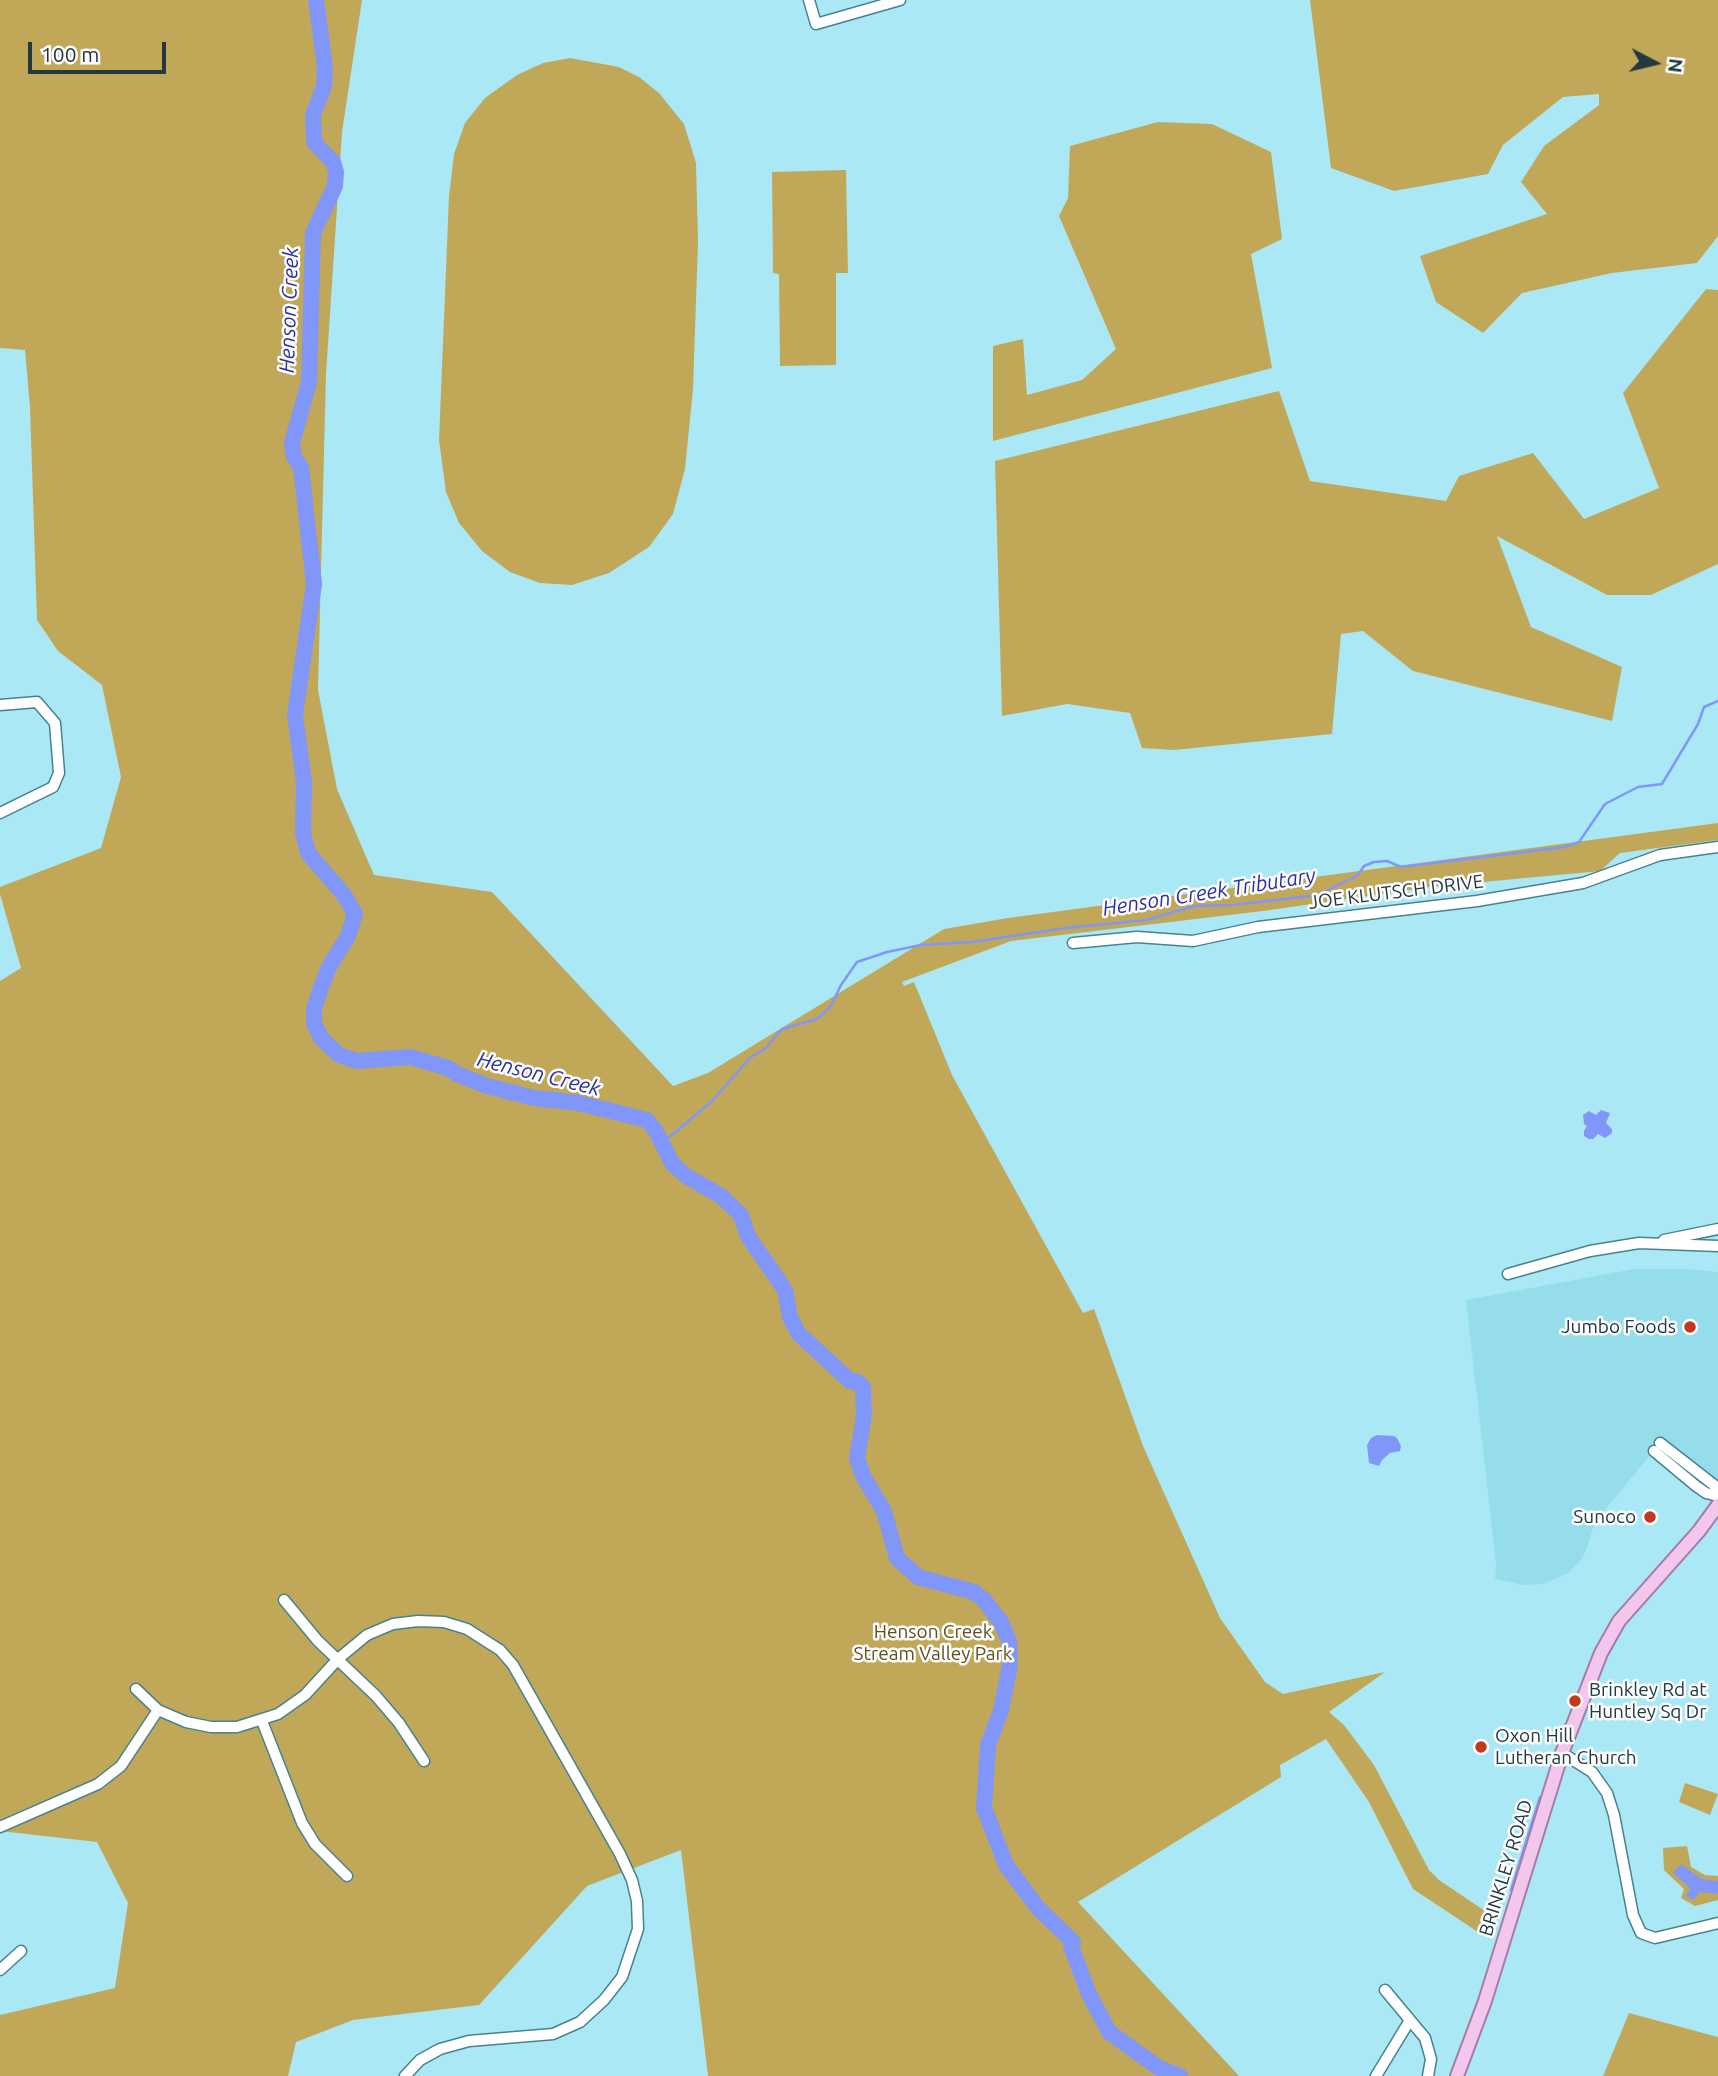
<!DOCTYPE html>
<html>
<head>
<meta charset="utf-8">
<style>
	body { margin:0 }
	#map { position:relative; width:1718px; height:2076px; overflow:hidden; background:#abe8f6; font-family:Ubuntu,sans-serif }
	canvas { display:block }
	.north { position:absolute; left:1620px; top:28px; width:70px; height:70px; -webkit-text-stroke:5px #fdfdfd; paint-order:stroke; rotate:97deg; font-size:19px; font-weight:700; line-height:28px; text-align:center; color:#21393f }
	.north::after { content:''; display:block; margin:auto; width:24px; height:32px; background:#21393f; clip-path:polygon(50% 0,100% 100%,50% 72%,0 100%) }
	.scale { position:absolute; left:28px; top:42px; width:138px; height:32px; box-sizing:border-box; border:4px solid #21393f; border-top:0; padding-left:9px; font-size:21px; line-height:24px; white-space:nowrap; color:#21393f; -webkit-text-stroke:5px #fdfdfd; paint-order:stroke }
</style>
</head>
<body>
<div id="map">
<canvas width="1718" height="2076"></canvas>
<div class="north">N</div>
<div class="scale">100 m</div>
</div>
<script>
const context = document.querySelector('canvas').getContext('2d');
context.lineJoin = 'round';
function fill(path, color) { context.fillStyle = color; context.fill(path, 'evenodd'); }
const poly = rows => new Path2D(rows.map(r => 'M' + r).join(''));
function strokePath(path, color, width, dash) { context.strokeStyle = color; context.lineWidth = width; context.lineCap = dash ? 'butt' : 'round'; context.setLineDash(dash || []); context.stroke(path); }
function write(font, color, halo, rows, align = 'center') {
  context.font = font + ' Ubuntu,sans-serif'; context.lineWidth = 5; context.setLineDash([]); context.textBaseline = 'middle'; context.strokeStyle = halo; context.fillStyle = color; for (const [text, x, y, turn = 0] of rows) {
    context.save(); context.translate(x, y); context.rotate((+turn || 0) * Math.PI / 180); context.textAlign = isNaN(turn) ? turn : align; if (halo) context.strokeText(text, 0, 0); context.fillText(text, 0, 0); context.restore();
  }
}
const built = poly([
	[1634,1269,1687,1269,1718,1272,1718,1491,1660,1443,1595,1522,1586,1551,1581,1560,1568,1573,1544,1584,1524,1585,1495,1579,1496,1565,1466,1300]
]);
const green = poly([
	[0,0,362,0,342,132,326,374,318,690,337,789,374,875,492,892,673,1086,708,1073,944,929,1008,918,1718,823,1718,840,1620,853,1600,871,1430,887,1263,911,1011,941,902,982,904,986,914,982,952,1075,1083,1313,1094,1309,1143,1446,1220,1618,1265,1682,1283,1694,1385,1672,1329,1712,1344,1725,1374,1765,1429,1870,1439,1880,1485,1911,1478,1932,1413,1889,1369,1802,1326,1739,1280,1765,1281,1777,1078,1902,1239,2076,708,2076,681,1850,587,1886,479,2005,353,2020,296,2042,288,2076,0,2076,0,2015,115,1988,128,1903,97,1842,0,1831,0,981,21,968,0,894,0,887,101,848,121,777,102,685,58,651,37,620,30,407,25,350,0,348],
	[1310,0,1718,0,1718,236,1697,263,1612,273,1522,293,1483,333,1436,302,1420,256,1547,214,1521,182,1544,146,1599,105,1599,94,1563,97,1503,145,1488,174,1394,191,1331,168],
	[570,58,619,67,639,77,659,93,684,124,696,163,698,242,693,389,685,469,673,514,649,547,609,573,572,585,540,583,510,572,482,551,459,523,446,492,439,440,449,196,454,154,465,123,485,98,517,75,543,63],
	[1158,122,1212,124,1271,152,1282,239,1251,254,1272,368,993,441,993,346,1023,339,1027,395,1082,380,1116,349,1059,216,1068,198,1070,146],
	[846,170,848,273,836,273,836,365,780,366,779,274,773,273,772,172],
	[1706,289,1718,290,1718,564,1651,595,1607,595,1497,536,1531,627,1622,667,1612,721,1413,671,1363,631,1341,634,1332,734,1174,750,1142,748,1130,713,1067,704,1002,716,995,461,1279,391,1310,481,1446,501,1459,476,1533,453,1584,519,1659,488,1623,393],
	[1685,1783,1718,1794,1710,1815,1679,1802],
	[1687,1846,1691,1867,1705,1875,1718,1876,1718,1900,1695,1906,1681,1898,1684,1889,1664,1870,1663,1848],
	[1629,2013,1718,2037,1718,2076,1603,2076]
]);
const water = poly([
	[1601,1110,1610,1113,1606,1123,1612,1129,1612,1133,1605,1138,1598,1134,1593,1139,1589,1139,1584,1136,1584,1131,1587,1126,1584,1124,1583,1115,1589,1111,1596,1115],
	[1377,1435,1394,1436,1397,1438,1401,1446,1400,1451,1390,1453,1382,1460,1379,1466,1369,1463,1367,1445,1371,1438],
	[1681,1864,1702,1879,1718,1881,1718,1894,1699,1892,1694,1900,1686,1896,1690,1888,1673,1873]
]);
const stream = poly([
	[661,1141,672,1135,711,1102,751,1057,765,1049,782,1029,817,1019,831,1006,841,985,857,962,887,952,921,945,972,942,1066,928,1146,920,1195,906,1233,905,1318,895,1358,875,1364,866,1374,862,1387,861,1401,867,1565,847,1579,842,1605,804,1638,787,1662,784,1698,724,1704,707,1718,701],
	[1511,1890,1540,1797]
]);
const river = poly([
	[316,0,325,67,324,86,313,115,314,142,333,162,336,172,335,186,313,233,309,382,292,443,294,457,301,467,314,584,295,715,304,782,303,833,308,853,344,895,355,914,348,936,329,967,320,990,314,1009,314,1023,321,1038,339,1055,357,1061,410,1057,448,1068,457,1074,487,1086,534,1098,578,1103,647,1120,656,1131,672,1163,686,1176,721,1196,741,1215,748,1236,785,1290,790,1317,798,1333,850,1381,858,1382,863,1387,864,1415,857,1458,863,1476,884,1511,897,1558,918,1577,974,1592,984,1600,1001,1622,1009,1641,1010,1665,1001,1710,988,1745,984,1808,1006,1865,1038,1908,1073,1942,1071,1946,1088,1992,1109,2032,1159,2068,1180,2076]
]);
const minor = poly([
	[809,0,816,24,900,0],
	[0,705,37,702,55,723,59,773,53,787,0,813],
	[1073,943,1137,937,1193,941,1258,927,1477,901,1583,883,1660,855,1718,847],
	[1664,1240,1718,1229],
	[1508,1274,1590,1251,1639,1243,1718,1246],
	[1660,1443,1714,1485,1718,1491],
	[1654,1451,1696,1486,1706,1493,1718,1496],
	[284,1600,318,1641,376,1696,399,1723,424,1761],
	[136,1689,158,1710,186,1722,211,1727,237,1727,278,1714,305,1695,338,1659,367,1635,393,1624,418,1621,444,1622,467,1629,500,1650,513,1665,620,1854,632,1880,637,1901,638,1929,622,1977,604,2000,580,2022,553,2034,469,2041,440,2049,420,2060,405,2076],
	[262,1721,302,1823,315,1844,347,1876],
	[1562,1753,1592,1772,1607,1793,1614,1815,1633,1915,1641,1933,1655,1938,1718,1923],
	[0,1827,98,1784,121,1766,158,1710],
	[0,1970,21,1951],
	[1385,1990,1425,2038,1431,2059,1428,2076],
	[1376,2076,1410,2020]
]);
const major = poly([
	[1457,2076,1485,2001,1562,1753,1601,1653,1619,1621,1699,1531,1718,1505]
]);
const markers = [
	[1690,1327,7,"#c2371d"],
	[1650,1517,7,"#c2371d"],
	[1575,1701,7,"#c2371d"],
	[1481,1747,7,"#c2371d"]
];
const streetNames = [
	["JOE KLUTSCH DRIVE",1396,892,-7],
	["BRINKLEY ROAD",1506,1868,-73]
];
const poiNames = [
	["Jumbo Foods",1676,1327],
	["Sunoco",1636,1517],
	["Brinkley Rd at",1589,1690,"left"],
	["Huntley Sq Dr",1589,1712,"left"],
	["Oxon Hill",1495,1736,"left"],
	["Lutheran Church",1495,1758,"left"]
];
const parkNames = [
	["Henson Creek",933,1632],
	["Stream Valley Park",933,1654]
];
const waterNames = [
	["Henson Creek",289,310,-88],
	["Henson Creek Tributary",1209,892,-9],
	["Henson Creek",539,1074,14]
];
fill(built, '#96ddec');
fill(green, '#c0a858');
fill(water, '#8096f9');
strokePath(stream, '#8096f9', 2.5);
strokePath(river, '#8096f9', 16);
strokePath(minor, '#47838f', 13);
strokePath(major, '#a47da7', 16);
strokePath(minor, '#fff', 10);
strokePath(major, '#f3c7ec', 12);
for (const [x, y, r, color] of markers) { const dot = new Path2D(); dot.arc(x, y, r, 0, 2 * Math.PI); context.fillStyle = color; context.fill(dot); strokePath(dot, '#fdfdfd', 2.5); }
write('19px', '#21393f', '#fdfdfd', streetNames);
write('19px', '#21393f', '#fdfdfd', poiNames, 'right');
write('19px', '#5f501e', '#fdfdfd', parkNames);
write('italic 21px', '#2c31a1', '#fdfdfd', waterNames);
</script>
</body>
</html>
